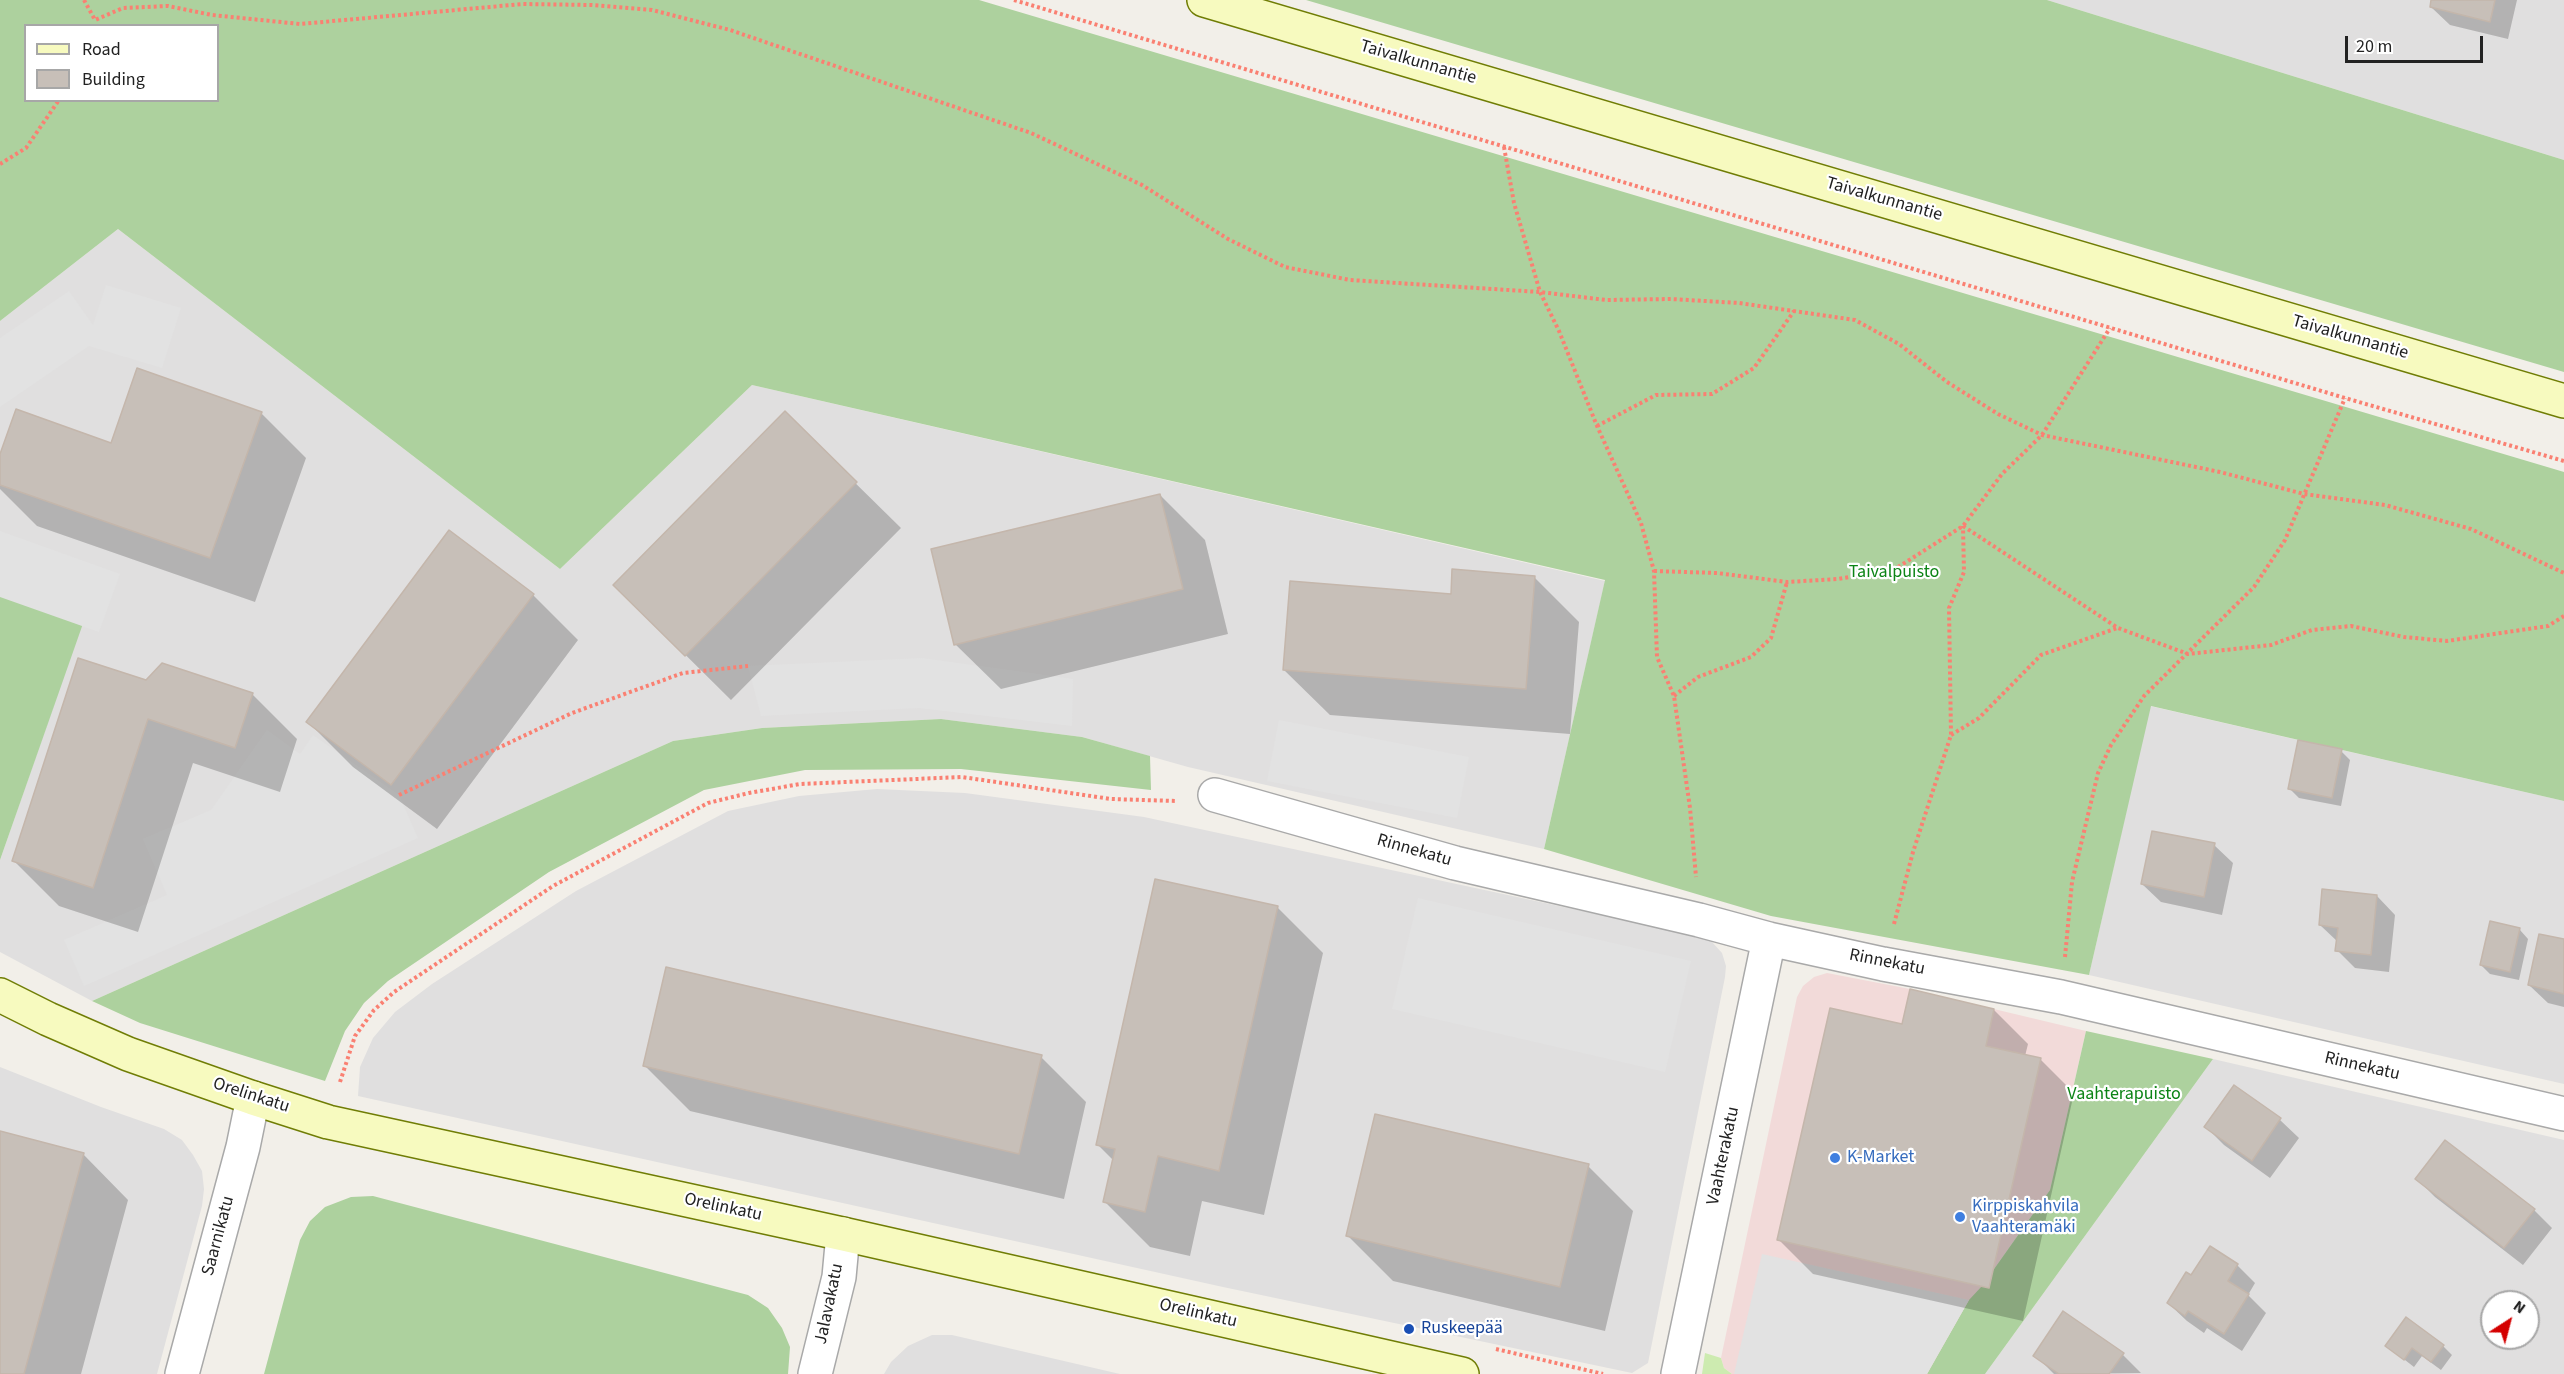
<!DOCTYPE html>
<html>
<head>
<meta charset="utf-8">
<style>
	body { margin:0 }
	#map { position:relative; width:2564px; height:1374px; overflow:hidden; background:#f2efe9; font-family:"Source Sans 3",sans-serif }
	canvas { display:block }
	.legend { position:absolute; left:24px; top:24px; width:195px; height:78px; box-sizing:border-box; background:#fff; border:2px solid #a7a7a7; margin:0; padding:8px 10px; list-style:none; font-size:18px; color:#222 }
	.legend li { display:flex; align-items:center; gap:12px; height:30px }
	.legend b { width:30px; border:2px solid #a7a7a7 }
	.north { position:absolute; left:2480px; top:1290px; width:60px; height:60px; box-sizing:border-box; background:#fff; border:2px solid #a7a7a7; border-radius:50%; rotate:36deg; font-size:16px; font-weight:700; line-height:24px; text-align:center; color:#222 }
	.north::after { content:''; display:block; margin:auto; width:21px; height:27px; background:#d40000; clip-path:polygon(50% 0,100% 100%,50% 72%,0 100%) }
	.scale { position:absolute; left:2345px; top:36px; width:138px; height:27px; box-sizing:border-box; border:3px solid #222; border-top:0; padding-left:8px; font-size:18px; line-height:21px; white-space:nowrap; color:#222; -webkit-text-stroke:4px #fff; paint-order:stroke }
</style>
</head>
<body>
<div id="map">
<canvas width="2564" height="1374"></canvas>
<ul class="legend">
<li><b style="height:8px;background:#f7fabf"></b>Road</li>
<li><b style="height:16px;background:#c7bfb8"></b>Building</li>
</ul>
<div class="north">N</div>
<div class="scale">20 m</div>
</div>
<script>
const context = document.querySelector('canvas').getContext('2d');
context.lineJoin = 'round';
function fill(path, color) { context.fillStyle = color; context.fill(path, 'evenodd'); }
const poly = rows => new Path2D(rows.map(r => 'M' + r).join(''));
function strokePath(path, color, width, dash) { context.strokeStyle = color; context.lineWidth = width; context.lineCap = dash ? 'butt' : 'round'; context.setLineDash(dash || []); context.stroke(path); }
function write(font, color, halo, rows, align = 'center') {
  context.font = font + ' "Source Sans 3",sans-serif'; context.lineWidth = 4.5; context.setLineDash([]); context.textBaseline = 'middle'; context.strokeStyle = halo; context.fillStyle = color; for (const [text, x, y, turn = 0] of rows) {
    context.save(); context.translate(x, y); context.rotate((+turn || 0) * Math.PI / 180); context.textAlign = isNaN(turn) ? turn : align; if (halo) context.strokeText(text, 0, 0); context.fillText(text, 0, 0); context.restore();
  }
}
const residential = poly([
	[2047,0,2564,0,2564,160],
	[118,229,560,569,752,385,1605,581,1544,849,1188,767,1082,737,941,719,762,728,673,741,92,1001,0,952,0,860,85,615,0,595,0,321],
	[2150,706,2564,801,2564,1084,2089,975],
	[877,789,965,793,1144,817,1699,936,1712,942,1722,953,1726,966,1725,977,1648,1363,1632,1373,1223,1287,358,1096,360,1067,373,1038,395,1012,432,984,576,891,728,811,799,796],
	[2213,1059,2564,1140,2564,1374,1985,1374],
	[2492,1302,2528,1302,2528,1338,2492,1338],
	[0,1067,101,1107,164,1129,182,1140,193,1155,202,1171,204,1189,202,1206,157,1374,0,1374],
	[932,1335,952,1335,1120,1374,884,1374,891,1362,908,1346]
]);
const commercial = poly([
	[1827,973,1910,989,2086,1031,2050,1190,1982,1286,1927,1374,1732,1374,1724,1368,1721,1358,1797,997,1803,986,1814,977]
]);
const grass = poly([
	[1705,1353,1721,1358,1724,1368,1732,1374,1702,1374]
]);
const forest = poly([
	[0,0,979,0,2564,472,2564,801,2151,706,2089,975,1771,916,1544,849,1605,580,752,385,560,569,118,229,0,321],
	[26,26,218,26,218,100,26,100],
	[1306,0,2047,0,2564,160,2564,372],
	[0,595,86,615,0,860],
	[941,719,1082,737,1150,756,1151,790,961,769,805,770,704,790,549,872,388,981,364,1003,345,1031,325,1081,140,1023,92,1001,673,741,762,728],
	[2086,1031,2213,1059,1985,1374,1927,1374,1969,1300,1982,1286,2050,1190],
	[373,1196,748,1295,768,1308,782,1328,790,1347,788,1374,264,1374,300,1240,310,1221,325,1207,351,1197]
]);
const parking = poly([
	[106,285,181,308,162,368,89,346,0,407,0,338,69,291,93,325],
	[0,531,120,574,99,632,0,597],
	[922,658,1073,679,1072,726,919,708,761,716,748,666],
	[1279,720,1469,757,1457,818,1267,781],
	[267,730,300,754,313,735,399,795,418,838,84,986,64,940,167,895,143,839,211,810],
	[1418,898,1691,961,1665,1072,1392,1009],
	[1762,1254,1969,1300,1927,1374,1734,1374]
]);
const shadow = poly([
	[2433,0,2517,0,2508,39,2450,25,2431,7],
	[261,413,306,458,255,602,37,526,0,489,0,458,111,445],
	[785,414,901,528,731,700,615,585],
	[1160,495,1205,540,1228,634,1001,689,955,644],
	[1534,577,1579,622,1570,734,1330,715,1284,670,1452,595],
	[533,595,578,640,437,829,353,767,308,722],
	[146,682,252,694,297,739,280,792,193,763,138,932,59,906,14,861],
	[2341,751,2350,760,2341,806,2299,798,2290,789],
	[2214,845,2233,863,2222,915,2161,902,2142,884],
	[2377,896,2395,915,2389,972,2355,968,2337,950,2338,942,2320,925],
	[1277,907,1323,953,1264,1215,1202,1201,1190,1256,1150,1247,1105,1202,1114,1161,1097,1144],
	[2520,930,2528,939,2519,980,2490,974,2481,965],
	[2564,941,2564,1007,2548,1003,2529,985],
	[1994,1010,2028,1044,2025,1056,2040,1059,2074,1093,2023,1321,1813,1274,1779,1240,1903,1026],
	[1041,1057,1086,1102,1064,1199,690,1111,645,1066],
	[2235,1087,2280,1120,2299,1138,2270,1178,2224,1145,2206,1127],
	[0,1132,83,1154,128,1200,81,1374,0,1374],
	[1588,1166,1633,1211,1605,1331,1393,1281,1348,1236],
	[2417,1179,2534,1210,2552,1228,2523,1265,2435,1197],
	[2237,1265,2255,1283,2248,1295,2266,1313,2242,1351,2207,1328,2204,1333,2187,1321,2168,1303,2192,1277],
	[2387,1346,2443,1346,2452,1355,2441,1370,2422,1356,2414,1367],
	[2035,1355,2123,1355,2141,1373,2054,1374]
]);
const building = poly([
	[2431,0,2495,0,2490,22,2430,7,2431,0],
	[137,368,262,412,210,558,0,485,0,454,16,409,111,443,137,368],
	[785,411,857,482,685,656,613,585,785,411],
	[1160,494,1183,589,954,645,931,549,1160,494],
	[449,530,534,594,391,785,306,722,449,530],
	[1452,569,1535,576,1526,689,1283,670,1290,581,1451,594,1452,569],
	[78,658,146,680,162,663,253,693,235,748,148,719,93,888,12,861,78,658],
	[2298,740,2342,749,2332,798,2288,789,2298,740],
	[2152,831,2215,843,2204,897,2141,884,2152,831],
	[1155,879,1278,906,1219,1171,1158,1156,1145,1212,1103,1202,1115,1149,1096,1145,1155,879],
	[2322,889,2377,895,2371,955,2335,951,2338,928,2319,925,2322,889],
	[2490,921,2520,928,2510,972,2480,965,2490,921],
	[2539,934,2564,939,2564,994,2528,985,2539,934],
	[666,967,1042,1055,1019,1154,643,1066,666,967],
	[1910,989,1994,1009,1986,1046,2041,1058,1989,1288,1777,1240,1830,1008,1902,1024,1910,989],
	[2234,1085,2281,1118,2252,1161,2204,1127,2234,1085],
	[1375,1114,1589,1164,1560,1287,1346,1236,1375,1114],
	[0,1131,84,1153,24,1374,0,1374,0,1131],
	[2445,1140,2535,1209,2504,1248,2415,1179,2445,1140],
	[2210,1246,2238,1264,2228,1281,2249,1294,2224,1334,2188,1311,2185,1316,2167,1303,2186,1272,2191,1275,2210,1246],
	[2063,1311,2124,1353,2109,1374,2059,1374,2033,1356,2063,1311],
	[2406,1317,2444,1345,2431,1362,2412,1348,2404,1360,2385,1346,2406,1317]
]);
const path = poly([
	[84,0,95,20,123,8,168,6,212,15,300,24,523,4,592,5,652,10,730,30,1031,133,1142,185,1228,239,1285,267,1350,280,1540,292,1606,300,1671,299,1739,303,1855,320,1899,344,1947,382,1998,414,2042,435,2220,472,2304,494,2385,505,2471,529,2564,573],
	[1014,0,2345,398,2564,461],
	[1504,147,1514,203,1540,292,1559,331,1597,426,1641,523,1654,571,1657,657,1674,696,1690,808,1696,877],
	[0,164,26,148,59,100],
	[1597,426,1656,395,1712,394,1754,368,1794,311],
	[1963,526,2118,628,2188,654,2271,645,2312,630,2351,626,2404,637,2447,641,2548,626,2564,616],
	[1654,571,1717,573,1787,582,1838,579,1895,569,1963,526,2002,474,2042,435,2110,328],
	[1674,696,1698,677,1751,657,1771,638,1787,582],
	[1951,735,1979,718,2041,655,2117,628],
	[399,795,572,713,683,673,748,666],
	[1894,924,1913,852,1951,735,1949,608,1964,572,1963,526],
	[2065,957,2072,882,2098,773,2111,745,2144,696,2254,587,2285,540,2345,398],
	[340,1082,355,1036,374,1010,394,992,553,886,708,803,749,793,800,784,962,777,1111,799,1176,801],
	[1496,1349,1603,1374]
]);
const street = poly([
	[1215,795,1455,863,1699,920,1769,939,1883,964,2061,997,2564,1114],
	[182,1374,243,1147,253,1098],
	[815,1374,839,1277,843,1234],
	[1678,1374,1769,939]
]);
const secondary = poly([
	[1204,0,2564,401],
	[0,995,48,1019,128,1054,253,1098,328,1122,843,1234,1462,1374]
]);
const markers = [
	[1835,1158,6,"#3f7fe0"],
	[1960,1217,6,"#3f7fe0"],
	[1409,1329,6,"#1a4fb4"]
];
const streetNames = [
	["Taivalkunnantie",1418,63,16],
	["Taivalkunnantie",1884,200,16],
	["Taivalkunnantie",2350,338,16],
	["Rinnekatu",1414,851,16],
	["Rinnekatu",1887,963,11],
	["Rinnekatu",2362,1067,13],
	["Orelinkatu",251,1096,18],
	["Vaahterakatu",1724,1156,-78],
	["Orelinkatu",723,1208,12],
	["Saarnikatu",219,1236,-75],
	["Jalavakatu",830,1304,-78],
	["Orelinkatu",1198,1314,13]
];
const parkNames = [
	["Taivalpuisto",1894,573],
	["Vaahterapuisto",2124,1095]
];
const shopNames = [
	["K-Market",1847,1158],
	["Kirppiskahvila",1972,1207],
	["Vaahteramäki",1972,1228]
];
const transitNames = [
	["Ruskeepää",1421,1329]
];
fill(residential, '#e0dfdf');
fill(commercial, '#f2dad9');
fill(grass, '#cdebb0');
fill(forest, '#add19e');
fill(parking, '#e2e2e2');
fill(shadow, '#0003');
fill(building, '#c7bfb8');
strokePath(building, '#c4b6ab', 1.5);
strokePath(street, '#a9a9a9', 36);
strokePath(secondary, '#707d05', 36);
strokePath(path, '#fa8072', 4, [3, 3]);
strokePath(street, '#fff', 33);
strokePath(secondary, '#f7fabf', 33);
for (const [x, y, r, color] of markers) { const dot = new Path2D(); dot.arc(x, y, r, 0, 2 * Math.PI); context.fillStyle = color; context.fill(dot); strokePath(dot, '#fff', 2); }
write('18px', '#222', '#fff', streetNames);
write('18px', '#0c8416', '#fff', parkNames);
write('18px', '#366cbe', '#fff', shopNames, 'left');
write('18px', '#164399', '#fff', transitNames, 'left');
</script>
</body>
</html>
